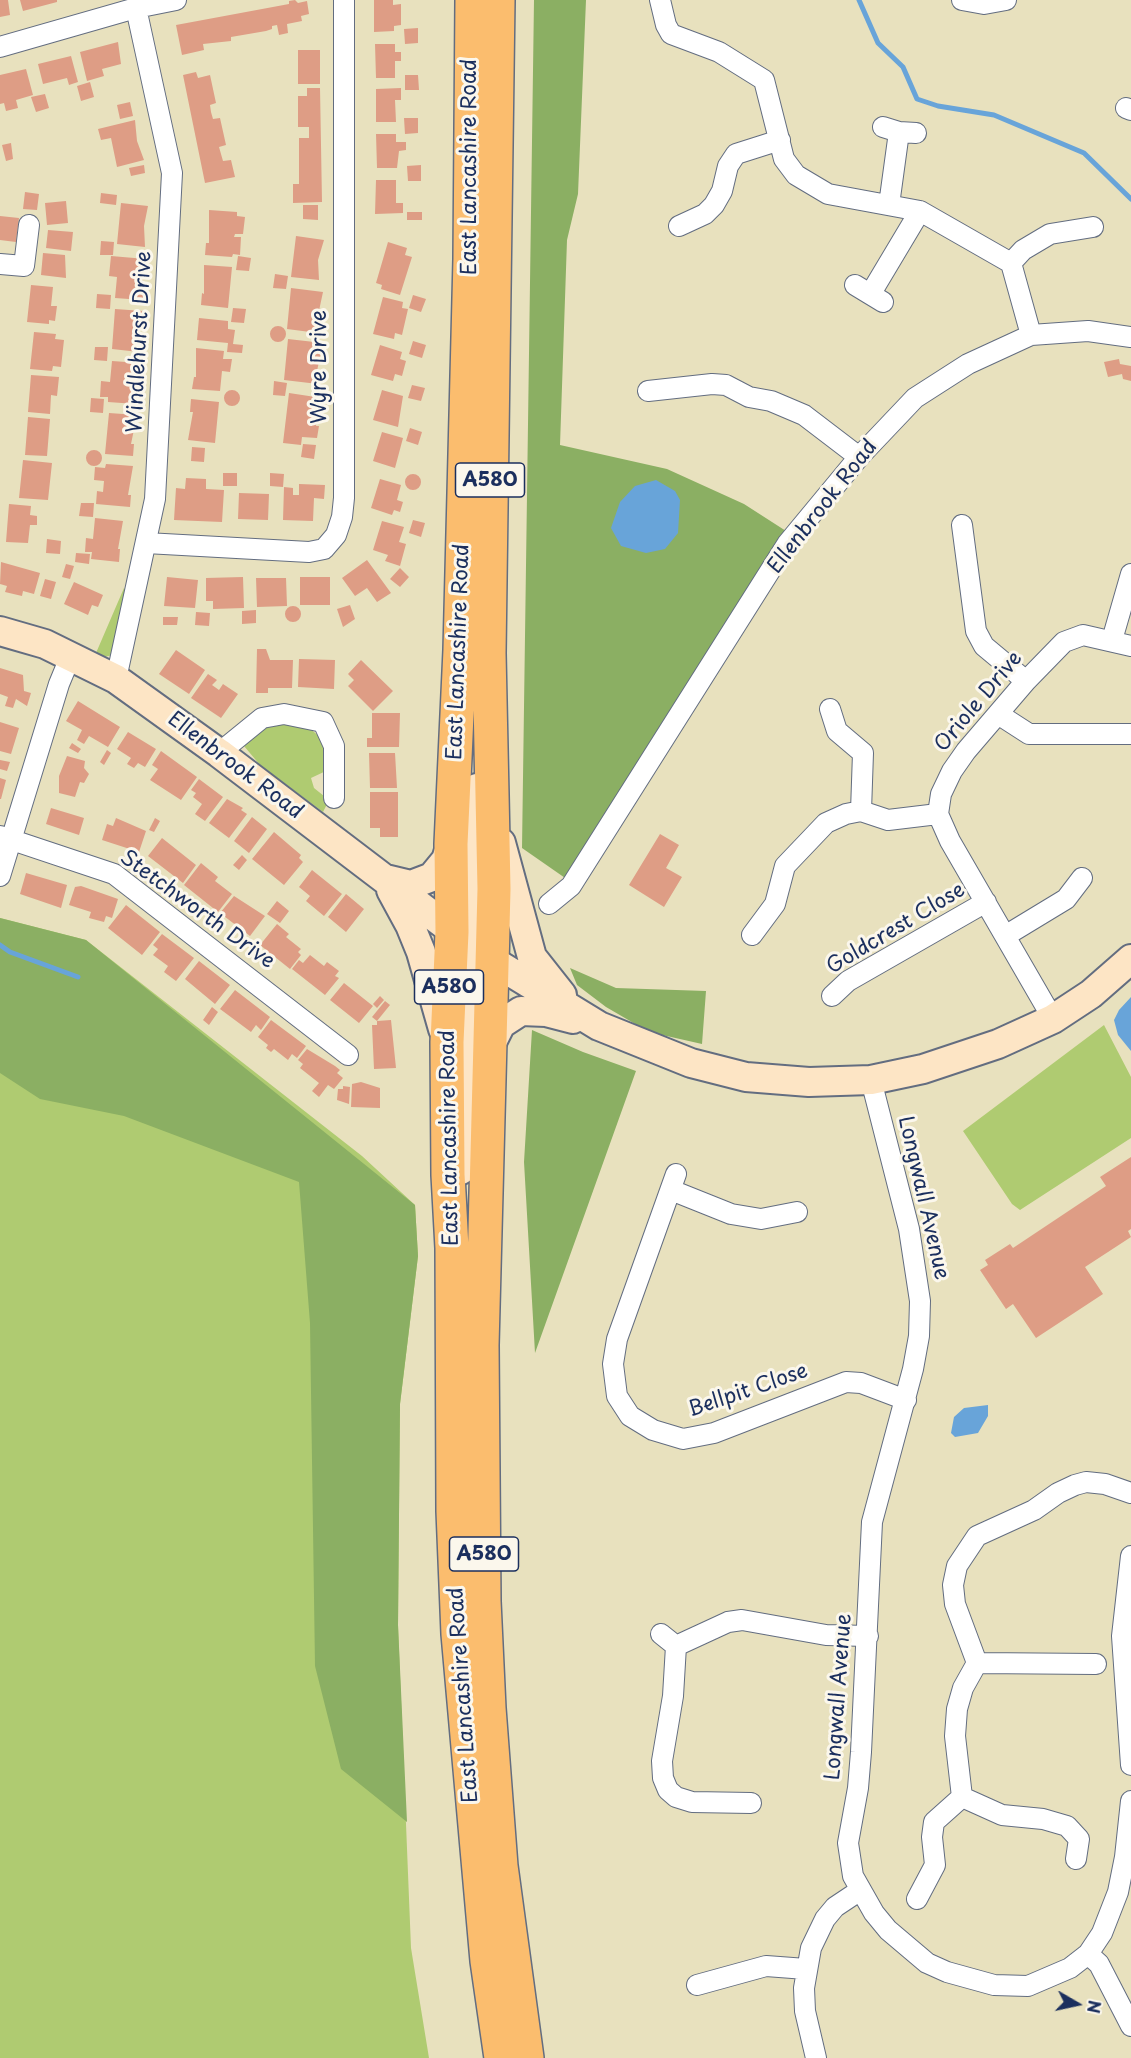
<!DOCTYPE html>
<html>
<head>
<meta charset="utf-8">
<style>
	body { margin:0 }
	#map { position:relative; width:1131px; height:2058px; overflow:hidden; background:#e8e1be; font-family:"Playpen Sans",sans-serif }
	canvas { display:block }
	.north { position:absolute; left:1047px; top:1974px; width:60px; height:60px; -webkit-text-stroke:4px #fbf7ec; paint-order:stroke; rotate:99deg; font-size:16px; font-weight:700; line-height:24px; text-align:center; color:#1b2f5e }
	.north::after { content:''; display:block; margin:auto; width:21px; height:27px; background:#1b2f5e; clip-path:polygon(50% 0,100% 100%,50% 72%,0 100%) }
</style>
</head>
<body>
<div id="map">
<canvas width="1131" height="2058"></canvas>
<div class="north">N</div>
</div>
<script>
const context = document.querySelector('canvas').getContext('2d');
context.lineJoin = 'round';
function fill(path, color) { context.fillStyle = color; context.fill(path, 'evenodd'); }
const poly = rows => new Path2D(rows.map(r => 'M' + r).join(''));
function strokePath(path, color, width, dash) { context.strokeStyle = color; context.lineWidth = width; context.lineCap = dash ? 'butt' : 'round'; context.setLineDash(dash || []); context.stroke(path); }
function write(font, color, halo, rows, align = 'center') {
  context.font = font + ' "Playpen Sans",sans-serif'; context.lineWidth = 6; context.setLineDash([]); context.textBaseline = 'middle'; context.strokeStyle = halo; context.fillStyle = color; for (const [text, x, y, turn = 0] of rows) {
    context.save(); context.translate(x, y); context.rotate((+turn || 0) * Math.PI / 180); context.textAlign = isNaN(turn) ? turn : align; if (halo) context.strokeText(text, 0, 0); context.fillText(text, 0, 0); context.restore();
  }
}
const green = poly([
	[124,588,126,591,113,655,104,657,96,653],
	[270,723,307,726,321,738,328,770,311,778,314,788,329,800,323,812,260,765,244,746],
	[0,918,86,940,362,1156,415,1205,418,1256,400,1404,398,1625,411,1948,429,2058,0,2058],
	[1104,1025,1131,1077,1131,1138,1020,1210,1012,1204,963,1131]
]);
const forest = poly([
	[534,0,586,0,578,194,567,240,560,445,667,469,744,504,786,531,568,880,522,848],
	[0,918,86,940,415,1205,418,1256,400,1404,398,1625,407,1822,341,1769,315,1666,310,1323,299,1182,124,1116,40,1099,0,1073],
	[570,968,616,988,706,991,702,1044,649,1032,606,1007,577,985],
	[532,1030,583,1052,636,1071,535,1353,524,1162]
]);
const water = poly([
	[656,480,675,491,680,500,678,533,665,549,646,553,621,546,611,528,620,502,635,486],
	[1131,997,1131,1051,1118,1035,1114,1020,1119,1010],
	[988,1405,988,1416,978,1433,955,1437,951,1433,954,1417,964,1408]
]);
const stream = poly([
	[859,0,878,43,903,67,917,99,938,106,994,115,1084,153,1131,199],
	[0,945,10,952,78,977]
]);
const building = poly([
	[0,0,8,0,10,15,0,17],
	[20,0,57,0,57,2,23,11],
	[295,0,298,3,307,1,309,14,301,16,302,21,287,24,288,33,279,35,277,25,272,26,272,29,266,31,231,37,231,41,203,44,204,50,182,55,176,25,289,4,289,1],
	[374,0,393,0,393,5,401,4,401,25,394,26,394,31,374,32],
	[418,28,418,43,405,44,404,29],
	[118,42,121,64,102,69,104,76,87,81,80,52],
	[375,44,395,44,395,52,401,52,401,61,395,61,395,78,376,78],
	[298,50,320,50,320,84,298,84],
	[71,56,78,82,69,85,67,78,43,84,38,64],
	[26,69,33,95,16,100,18,108,6,111,4,103,0,104,0,75],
	[196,72,198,78,210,75,216,103,210,105,211,112,213,119,220,118,226,145,219,147,223,161,231,160,235,177,205,183,183,75],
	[405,75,418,75,419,90,405,90],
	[90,82,94,97,81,101,77,86],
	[307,88,320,88,322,202,293,203,293,184,299,184,299,138,309,138,309,127,298,127,298,96,307,96],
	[401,88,401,100,395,100,396,122,376,122,376,89],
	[45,94,49,108,36,112,31,97],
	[130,102,133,116,120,119,117,105],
	[404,118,418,118,418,133,405,134],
	[135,120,137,141,144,160,117,167,111,138,101,140,98,129],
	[376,134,396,134,396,142,406,142,406,150,399,151,397,168,377,168],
	[11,143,13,159,6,161,2,145],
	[144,165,145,173,131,176,129,168],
	[421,165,421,181,408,181,407,166],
	[376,180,396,180,396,203,403,203,403,213,375,214],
	[25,192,39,194,37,210,23,209],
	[101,193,117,195,116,205,100,203],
	[66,201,68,223,47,225,45,203],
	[121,203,148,206,144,226,145,247,117,244],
	[303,205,318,205,318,220,303,219],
	[209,210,237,212,237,216,245,217,243,234,235,234,234,237,241,237,240,255,233,254,232,257,205,255,206,243,209,243],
	[407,212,422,212,422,220,407,220],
	[0,216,19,218,16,242,0,240],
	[48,230,73,232,71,251,46,248],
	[296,236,324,240,318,260,319,280,291,277],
	[101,241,114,242,113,255,100,255],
	[388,242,407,248,405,255,412,257,400,295,381,289,382,285,376,283],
	[43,253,65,255,66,278,41,275],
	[111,256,146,259,141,288,144,288,143,300,115,298,117,277,109,276],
	[238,256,251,258,249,271,236,270],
	[204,265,232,267,228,308,201,305,202,293,204,294],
	[275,274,288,276,286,289,273,288],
	[31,285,53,287,51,306,57,306,55,321,49,320,49,324,27,322],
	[291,288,323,292,317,320,320,320,318,333,287,329],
	[97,294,111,295,110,309,96,308],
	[413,295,426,299,421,312,409,308],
	[383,297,403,302,402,308,408,309,402,335,395,333,394,339,373,334],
	[233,308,246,309,244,323,231,322],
	[115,309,143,311,138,340,140,340,139,352,112,349],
	[199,318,228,321,228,329,235,330,233,344,243,345,242,353,227,352,228,343,197,340],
	'270 334a8 8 0 1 1 16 0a8 8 0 1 1-16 0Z',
	[34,332,56,334,55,339,64,340,61,367,53,366,52,371,30,369],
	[288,339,323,343,317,371,320,372,318,384,284,380],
	[413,341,426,345,422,358,409,354],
	[380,345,402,352,400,359,406,361,402,376,395,374,393,381,371,375],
	[95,347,108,347,107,361,94,360],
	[196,348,224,351,223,359,232,359,230,372,222,371,220,391,192,389,194,377,196,377],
	[1119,359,1120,364,1131,366,1131,381,1123,379,1122,374,1108,377,1104,362],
	[112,361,140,363,135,384,136,404,108,402,108,397,100,397,101,381,110,382],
	[31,375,59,377,57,396,51,395,50,414,28,412],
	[274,381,287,383,285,396,273,395],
	[412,385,425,388,421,401,408,398],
	[382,390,403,396,398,427,373,420],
	'224 398a8 8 0 1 1 16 0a8 8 0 1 1-16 0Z',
	[289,393,322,398,316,426,319,426,317,438,302,437,301,445,283,443],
	[91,398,104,399,103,413,90,412],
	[191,399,219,402,215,443,188,440,193,412,190,412],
	[109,413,137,415,131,444,134,444,133,456,105,454],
	[28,417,50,419,47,456,25,455],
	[410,428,422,432,418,445,406,441],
	[382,432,403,438,395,468,373,461],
	[303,444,316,445,314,459,301,457],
	[192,447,205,448,204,462,191,461],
	'86 458a8 8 0 1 1 16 0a8 8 0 1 1-16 0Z',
	[23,460,52,463,48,500,19,498],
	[106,464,133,466,128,495,131,495,130,507,96,504,97,491,103,492,104,481,94,480,95,467,105,468],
	[223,473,237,473,237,486,223,486],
	[270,473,284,474,283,487,270,486],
	'405 482a8 8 0 1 1 16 0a8 8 0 1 1-16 0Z',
	[186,478,206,479,206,489,224,490,222,522,174,520,176,488,185,489],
	[380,479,401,485,397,500,403,502,400,512,394,510,392,515,371,508],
	[299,484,325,485,324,499,314,498,313,521,283,520,284,487,293,488,293,495,299,495],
	[239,493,269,494,268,520,238,519],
	[81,503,94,503,93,517,79,516],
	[9,504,31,506,30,515,37,516,37,525,30,525,28,543,6,542],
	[95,518,123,521,118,549,120,549,119,562,91,559,92,552,85,552,86,538,93,539],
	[413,520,425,523,421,537,409,533],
	[382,521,404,527,399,542,406,544,400,566,385,561,388,555,373,550],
	[47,539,61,541,60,554,46,553],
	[76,553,90,554,89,564,75,562],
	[367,560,391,593,377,602,367,588,355,596,342,578],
	[1,562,40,573,34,594,23,591,22,596,5,592,7,586,0,584],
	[66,564,74,566,70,579,62,577],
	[400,568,409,577,400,587,390,579],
	[167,577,198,580,195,608,164,606],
	[243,577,244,608,213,609,213,601,206,601,206,578],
	[300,577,330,577,330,605,300,605],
	[256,578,286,578,287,606,257,607],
	[45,579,56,582,51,599,40,596],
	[74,582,103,595,98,607,92,605,88,615,64,604],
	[350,605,355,619,343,627,337,609],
	'285 614a8 8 0 1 1 16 0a8 8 0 1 1-16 0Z',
	[256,610,256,623,242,624,242,611],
	[196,612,210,613,209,626,195,625],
	[163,617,178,617,177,625,163,625],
	[257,649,266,649,270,660,293,660,292,688,268,688,268,693,256,693],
	[176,650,205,670,189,694,159,674],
	[299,659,335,660,334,689,298,687],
	[361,660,393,691,373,711,348,686,354,680,348,674],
	[0,668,23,675,24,691,31,693,27,706,16,699,13,708,5,706,8,697,0,694],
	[208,674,217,680,212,685,219,690,223,684,238,694,221,718,191,698],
	[78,701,120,727,108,747,89,736,84,744,77,740,82,730,66,721],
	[372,713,400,713,399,747,367,747,367,738,372,738],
	[0,722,19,728,11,754,0,751],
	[128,732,156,749,145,767,138,763,134,768,127,764,131,758,117,749],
	[72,743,81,749,78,753,69,748],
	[107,750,111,753,104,765,100,762],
	[161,751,197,777,181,800,150,780,158,769,152,765],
	[369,753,395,753,397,788,370,788],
	[67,756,85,761,84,768,89,774,84,783,80,782,75,797,59,793,59,776],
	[0,760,10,762,7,771,0,769],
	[0,778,6,780,1,799,0,799],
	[199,779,223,797,205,821,195,814,202,804,193,797,196,793,191,790],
	[370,792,398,792,398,837,380,837,380,828,370,828],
	[227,799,243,808,241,810,247,814,229,838,209,823],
	[51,808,84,818,79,835,46,824],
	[252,817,267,829,249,853,234,841],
	[116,818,146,831,139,852,102,840,107,824,113,826],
	[155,818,160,821,154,832,149,830],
	[274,832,301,855,299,858,303,862,284,885,252,859],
	[660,834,679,845,666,868,682,877,664,907,629,885],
	[162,838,196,865,183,883,148,856],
	[242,855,247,860,239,870,233,865],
	[201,863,218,877,215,881,232,894,218,912,184,885],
	[312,870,342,894,324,916,306,901,310,896,299,887],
	[26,873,67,885,61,908,20,894],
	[81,886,118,899,112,918,106,916,104,922,89,918,91,912,69,905,75,887],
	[346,894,364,909,346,932,328,917],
	[234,896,265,916,250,936,220,913],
	[277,901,289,911,280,923,267,914],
	[126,905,160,932,142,955,108,928],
	[277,924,289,934,286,937,301,949,298,952,301,955,290,969,260,945],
	[162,934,194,958,176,981,164,972,168,966,153,955,158,949,153,945],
	[310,955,324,966,327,962,339,971,335,976,339,978,325,995,292,969,299,960,303,963],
	[199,961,230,985,215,1004,185,979],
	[344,983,373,1006,359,1023,330,1000],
	[235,990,270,1017,261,1030,256,1025,251,1032,220,1009],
	[380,996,384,1000,377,1008,373,1004],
	[385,1001,390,1005,377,1021,372,1017],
	[212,1007,218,1012,209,1025,203,1020],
	[271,1020,306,1046,297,1058,292,1054,288,1060,274,1049,271,1052,266,1048,268,1045,258,1037],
	[391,1020,396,1068,374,1069,372,1025,377,1025,377,1021],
	[307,1049,335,1066,340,1070,337,1073,343,1078,334,1089,328,1085,319,1097,312,1091,319,1083,300,1068,303,1064,298,1060],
	[361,1082,380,1088,380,1108,351,1107,352,1084],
	[343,1086,350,1087,349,1104,337,1100,338,1089,343,1089],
	[1131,1157,1131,1229,1128,1231,1131,1237,1085,1267,1103,1294,1036,1338,1013,1304,1006,1309,980,1270,988,1265,985,1260,1010,1244,1013,1248,1106,1186,1100,1177]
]);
const street = poly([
	[660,0,666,25,671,34,719,52,764,80,784,159,796,175,828,194,920,211,1011,263,1031,335],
	[962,0,984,4,1006,0],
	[0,47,136,8,176,0],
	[1126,108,1131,110],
	[883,127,899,132,916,133],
	[889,205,899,132],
	[679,226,705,214,714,205,722,191,728,166,736,154,780,140],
	[1011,263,1023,250,1050,234,1093,227],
	[0,264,24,266,29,225],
	[855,285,883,302],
	[871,293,920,211],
	[648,391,712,384,726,385,749,397,771,401,804,415,859,457],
	[962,525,976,631,984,646,1026,681],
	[146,543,309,552,324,549,336,535,342,517,344,498,344,0],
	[1112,640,1131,574],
	[116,679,155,499,172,173,136,8],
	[830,709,837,731,863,753,861,811],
	[998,714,1029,734,1131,734],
	[219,753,262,718,284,714,323,722,334,746,334,798],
	[0,836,114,874,348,1055],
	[0,876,59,684,71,655],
	[549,904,571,886,787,544,859,457,915,398,968,364,1031,335,1088,331,1131,337],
	[752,935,775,904,785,866,826,823,846,814,861,811,888,820,938,814],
	[1005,936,1066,899,1082,878],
	[832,996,848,981,986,902],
	[1053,1019,950,841,938,814,941,794,952,771,966,751,1026,681,1064,642,1083,635,1131,646],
	[871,1080,909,1229,920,1301,919,1336,913,1369,872,1522,861,1752,858,1788,848,1843,853,1876,874,1913,888,1930,927,1963,947,1972,994,1985,1028,1986,1070,1968,1088,1954,1102,1933,1118,1892,1125,1857,1131,1801],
	[676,1174,617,1339,613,1364,617,1396,630,1416,653,1430,683,1439,714,1433,846,1382,861,1383,906,1400],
	[671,1190,731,1214,761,1219,797,1212],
	[1131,1556,1122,1636,1131,1765],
	[661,1634,676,1646,728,1622,742,1620,826,1635,868,1636],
	[676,1646,673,1696,662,1761,663,1778,668,1790,676,1797,692,1802,751,1803],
	[977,1663,1096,1664],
	[962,1797,1002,1815,1043,1819,1067,1826,1079,1839,1076,1859],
	[917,1899,935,1865,932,1837,934,1822,962,1797,955,1736,957,1709,963,1688,977,1663,955,1604,953,1585,957,1566,977,1536,1034,1510,1058,1493,1075,1485,1086,1482,1105,1484,1131,1493],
	[1088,1954,1099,1964,1131,2026],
	[697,1985,766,1966,806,1969],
	[816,2058,805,2011,804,1988,811,1948,825,1919,835,1907,859,1891]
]);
const secondary = poly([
	[0,631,45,644,116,679,219,753,491,960,599,1026,691,1063,746,1077,809,1082,871,1080,923,1069,998,1044,1053,1019,1091,994,1131,959],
	[501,843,532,957,562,995],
	[386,879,411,885,432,877,446,860,451,844],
	[391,890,410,925,421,952,443,1029],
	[452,932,464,926,472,916,477,788],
	[489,1048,501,1024,521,1011,546,1012,573,1019],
	[461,1170,470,979,472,969,480,962,491,960]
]);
const highway = poly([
	[472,0,470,259,460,650,451,844,452,932,447,1042,448,1175,452,1248,453,1511,458,1634,487,1961,501,2058],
	[498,0,489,653,494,889,482,1345,484,1601,489,1708,501,1866,527,2058]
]);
const shields = [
	[490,480,69],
	[449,987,69],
	[484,1554,69]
];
const shieldNames = [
	["A580",490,480],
	["A580",449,987],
	["A580",484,1554]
];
const streetNames = [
	["East Lancashire Road",470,167,-90],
	["Windlehurst Drive",140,342,-87],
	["Wyre Drive",320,367,-90],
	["Ellenbrook Road",823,507,-52],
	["East Lancashire Road",459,652,-88],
	["Oriole Drive",979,702,-50],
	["Ellenbrook Road",235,766,37],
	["Stetchworth Drive",197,910,36],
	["Goldcrest Close",896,929,-31],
	["East Lancashire Road",450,1138,-91],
	["Longwall Avenue",923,1198,77],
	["Bellpit Close",748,1391,-19],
	["East Lancashire Road",464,1695,-94],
	["Longwall Avenue",839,1697,-86]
];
fill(green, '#afcb71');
fill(forest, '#8baf63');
fill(water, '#68a4d9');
strokePath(stream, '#68a4d9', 5);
fill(building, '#de9d85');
strokePath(street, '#636d80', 22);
strokePath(secondary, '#636d80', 32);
strokePath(highway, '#636d80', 36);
strokePath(street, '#fff', 20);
strokePath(secondary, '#fde5c5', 28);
strokePath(highway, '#fbbd6e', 33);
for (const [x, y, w] of shields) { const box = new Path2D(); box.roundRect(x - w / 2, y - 17, w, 34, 4.5); context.fillStyle = '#fbf7ec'; context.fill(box); strokePath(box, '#1b2f5e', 1.5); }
write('bold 20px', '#1b2f5e', null, shieldNames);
write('21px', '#1b2f5e', '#fbf7ec', streetNames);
</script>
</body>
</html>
